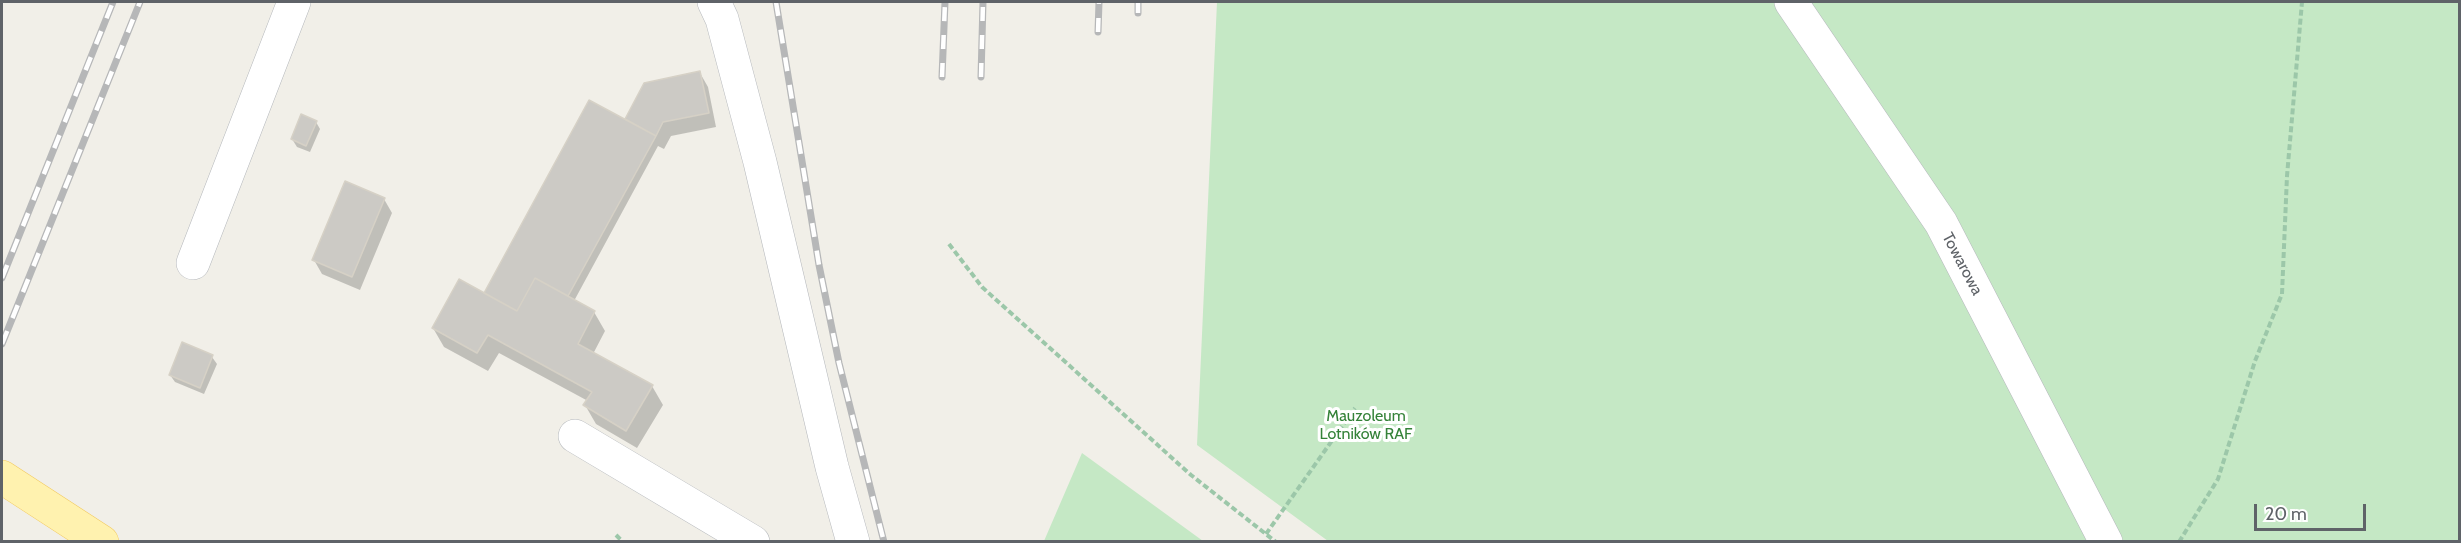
<!DOCTYPE html>
<html>
<head>
<meta charset="utf-8">
<style>
	body { margin:0 }
	#map { position:relative; width:2461px; height:543px; overflow:hidden; background:#f1efe8; font-family:Cabin,sans-serif }
	canvas { display:block }
	.frame { position:absolute; inset:0; border:3px solid #5f6368; pointer-events:none }
	.scale { position:absolute; left:2254px; top:504px; width:112px; height:27px; box-sizing:border-box; border:3px solid #5f6368; border-top:0; padding-left:8px; font-size:18px; line-height:21px; white-space:nowrap; color:#5f6368; -webkit-text-stroke:4px #fff; paint-order:stroke }
</style>
</head>
<body>
<div id="map">
<canvas width="2461" height="543"></canvas>
<div class="frame"></div>
<div class="scale">20 m</div>
</div>
<script>
const context = document.querySelector('canvas').getContext('2d');
context.lineJoin = 'round';
function fill(path, color) { context.fillStyle = color; context.fill(path, 'evenodd'); }
const poly = rows => new Path2D(rows.map(r => 'M' + r).join(''));
function strokePath(path, color, width, dash) { context.strokeStyle = color; context.lineWidth = width; context.lineCap = dash ? 'butt' : 'round'; context.setLineDash(dash || []); context.stroke(path); }
function write(font, color, halo, rows, align = 'center') {
  context.font = font + ' Cabin,sans-serif'; context.lineWidth = 6; context.setLineDash([]); context.textBaseline = 'middle'; context.strokeStyle = halo; context.fillStyle = color; for (const [text, x, y, turn = 0] of rows) {
    context.save(); context.translate(x, y); context.rotate((+turn || 0) * Math.PI / 180); context.textAlign = isNaN(turn) ? turn : align; if (halo) context.strokeText(text, 0, 0); context.fillText(text, 0, 0); context.restore();
  }
}
const green = poly([
	[1217,2,2459,2,2459,541,1328,541,1197,445],
	[1082,453,1203,541,1044,541]
]);
const shadow = poly([
	[700,73,708,87,716,127,671,136,664,149,658,146,574,301,594,312,605,331,593,354,652,386,663,405,637,448,596,424,585,405,588,401,499,353,488,371,444,347,433,328,488,297,626,121,645,85],
	[316,122,320,129,310,152,297,147,292,139],
	[384,199,392,213,360,290,322,274,314,260],
	[212,357,217,364,204,394,175,382,170,375]
]);
const building = poly([
	[700,71,709,113,663,122,656,136,625,119,644,83,700,71],
	[589,100,656,136,568,296,535,278,517,311,484,293,589,100],
	[301,114,317,121,306,146,291,139,301,114],
	[345,181,385,198,352,277,312,260,345,181],
	[535,278,595,311,578,344,653,385,626,431,583,405,592,392,488,335,477,353,432,328,459,279,517,311,535,278],
	[182,342,213,355,200,388,169,375,182,342]
]);
const path = poly([
	[949,244,982,287,1191,475,1276,542],
	[1266,534,1355,408],
	[616,535,623,542],
	[2179,542,2218,479,2255,361,2282,294,2287,176,2302,2]
]);
const minor = poly([
	[714,2,722,19,760,162,832,467,853,542],
	[1791,2,1941,223,2106,542],
	[193,263,294,2],
	[575,436,753,542]
]);
const major = poly([
	[2,477,102,542]
]);
const rail = poly([
	[776,2,819,265,839,363,884,542],
	[1138,13,1138,2],
	[1098,32,1099,2],
	[942,77,945,2],
	[981,77,983,2],
	[2,278,113,2],
	[2,344,140,2]
]);
const streetNames = [
	["Towarowa",1962,264,62]
];
const parkNames = [
	["Mauzoleum",1366,416],
	["Lotników RAF",1366,434]
];
fill(green, '#c5e8c5');
fill(shadow, '#0003');
fill(building, '#cccac5');
strokePath(building, '#d6d1c6', 1.5);
strokePath(minor, '#b5b8bc', 34);
strokePath(major, '#f2c960', 34);
strokePath(path, '#9cc7a9', 4, [6, 3]);
strokePath(minor, '#fff', 33);
strokePath(major, '#fff2af', 33);
strokePath(rail, '#b6b7b8', 7);
strokePath(rail, '#fff', 4.5, [14]);
write('16px', '#5f6368', '#fff', streetNames);
write('16px', '#348238', '#fff', parkNames);
</script>
</body>
</html>
